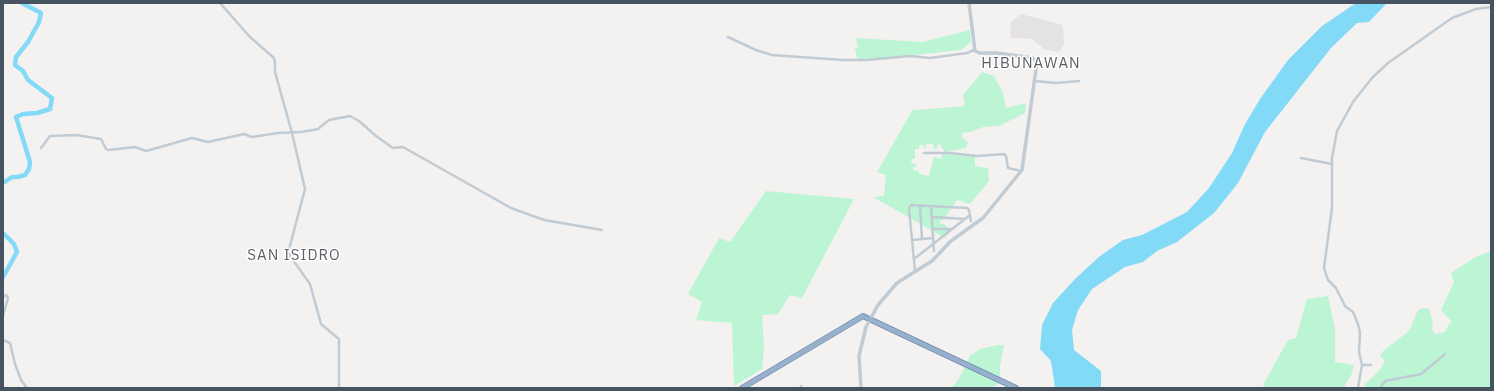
<!DOCTYPE html>
<html>
<head>
<meta charset="utf-8">
<style>
	body { margin:0 }
	#map { position:relative; width:1494px; height:391px; overflow:hidden; background:#f4f1f1; font-family:"IBM Plex Sans",sans-serif }
	canvas { display:block }
	.frame { position:absolute; inset:0; border:4px solid #465361; pointer-events:none }
</style>
</head>
<body>
<div id="map">
<canvas width="1494" height="391"></canvas>
<div class="frame"></div>
</div>
<script>
const context = document.querySelector('canvas').getContext('2d');
context.lineJoin = 'round';
function fill(path, color) { context.fillStyle = color; context.fill(path, 'evenodd'); }
const poly = rows => new Path2D(rows.map(r => 'M' + r).join(''));
function strokePath(path, color, width, dash) { context.strokeStyle = color; context.lineWidth = width; context.lineCap = dash ? 'butt' : 'round'; context.setLineDash(dash || []); context.stroke(path); }
function write(font, color, halo, rows, align = 'center') {
  context.font = font + ' "IBM Plex Sans",sans-serif'; context.lineWidth = 3; context.setLineDash([]); context.textBaseline = 'middle'; context.strokeStyle = halo; context.fillStyle = color; for (const [text, x, y, turn = 0] of rows) {
    context.save(); context.translate(x, y); context.rotate((+turn || 0) * Math.PI / 180); context.textAlign = isNaN(turn) ? turn : align; if (halo) context.strokeText(text, 0, 0); context.fillText(text, 0, 0); context.restore();
  }
}
const education = poly([
	[1021,14,1063,25,1064,44,1059,52,1044,49,1032,39,1010,38,1011,22]
]);
const green = poly([
	[970,30,971,42,961,50,866,60,857,59,855,48,858,48,856,38,922,42],
	[982,72,994,76,1003,93,1006,108,1026,103,1025,113,999,126,983,127,970,132,962,133,962,138,968,142,966,148,945,152,939,143,935,151,933,144,926,144,926,149,924,148,923,145,919,145,919,149,915,149,915,159,912,159,911,163,916,164,916,167,913,167,913,170,919,171,919,174,929,176,934,157,941,159,942,153,975,157,975,166,988,168,989,181,970,204,957,200,943,220,940,221,940,224,944,224,951,230,945,238,873,197,884,196,886,175,877,172,913,109,916,110,965,106,963,95],
	[766,191,854,199,802,298,790,295,778,314,762,315,764,348,762,369,734,386,732,323,696,320,702,302,688,294,719,238,730,242],
	[1491,251,1491,388,1364,388,1365,384,1380,370,1385,361,1380,356,1383,351,1409,331,1418,310,1425,308,1429,309,1433,321,1432,329,1435,334,1445,332,1449,324,1452,322,1441,310,1454,282,1451,273,1474,258],
	[1328,296,1335,330,1335,362,1354,365,1351,376,1343,388,1263,388,1264,383,1288,340,1296,338,1307,299],
	[997,345,1004,345,1000,366,1000,383,991,388,950,388,956,383,962,373,970,356,980,349]
]);
const water = poly([
	[1356,3,1387,3,1369,22,1357,23,1331,48,1265,132,1238,183,1214,213,1177,242,1157,251,1143,262,1125,267,1092,289,1078,310,1072,330,1074,350,1101,371,1101,388,1055,388,1051,361,1040,349,1042,325,1053,303,1075,279,1100,256,1123,240,1142,235,1187,212,1209,188,1232,153,1245,124,1260,99,1288,60,1322,26]
]);
const river = poly([
	[3,183,12,177,18,177,25,175,29,169,30,162,16,117,23,114,37,113,50,109,52,98,28,80,23,71,15,65,16,57,28,42,39,22,41,13,22,3],
	[3,233,14,244,17,252,3,277]
]);
const minor = poly([
	[220,3,250,37,274,58,275,63,275,72,292,133,305,189,288,253,310,284,321,324,339,339,339,388],
	[728,37,756,50,772,55,843,60,866,60,911,56,930,58,967,53,974,50],
	[1035,81,1056,83,1079,81],
	[41,148,50,136,76,135,101,139,106,149,108,150,135,147,146,151,192,138,208,142,244,134,252,137,278,133,301,132,318,129,329,120,350,116,359,121,376,136,393,148,403,147,511,208,544,220,602,230],
	[924,153,950,153,977,156,1004,154,1006,156,1008,168,1021,171],
	[1301,158,1332,164],
	[920,206,922,239],
	[931,206,934,251],
	[932,217,965,219],
	[933,229,952,229],
	[912,240,933,238],
	[914,259,970,215],
	[915,271,909,209,911,205,967,208,969,210,971,221],
	[3,297,6,295,8,298,3,316],
	[3,340,10,343,15,364,21,380,27,388],
	[1362,365,1371,365],
	[801,386,801,388],
	[1358,388,1362,365,1359,352,1360,333,1358,324,1353,312,1345,306,1336,288,1328,280,1324,268,1332,208,1332,158,1337,131,1353,102,1372,78,1388,63,1452,18,1476,9,1491,7],
	[1380,388,1385,381,1421,374,1445,354]
]);
const tertiary = poly([
	[861,388,859,356,866,327,878,305,897,283,932,261,951,241,983,218,1022,170,1037,62,1033,58,997,53,980,53,975,51,969,3]
]);
const trunk = poly([
	[742,388,863,316,1016,388]
]);
const quarterNames = [
	["HIBUNAWAN",1031,64],
	["SAN ISIDRO",294,256]
];
fill(education, '#e5e2e3');
fill(green, '#bbf5d4');
fill(water, '#83daf7');
strokePath(river, '#83daf7', 4.5);
strokePath(trunk, '#6e8bb1', 6);
strokePath(minor, '#c0cbd4', 2.5);
strokePath(tertiary, '#c0cbd4', 3.5);
strokePath(trunk, '#98b0cc', 4.5);
context.letterSpacing = '1px';
write('15px', '#5c6167', '#fff', quarterNames);
context.letterSpacing = '0px';
</script>
</body>
</html>
